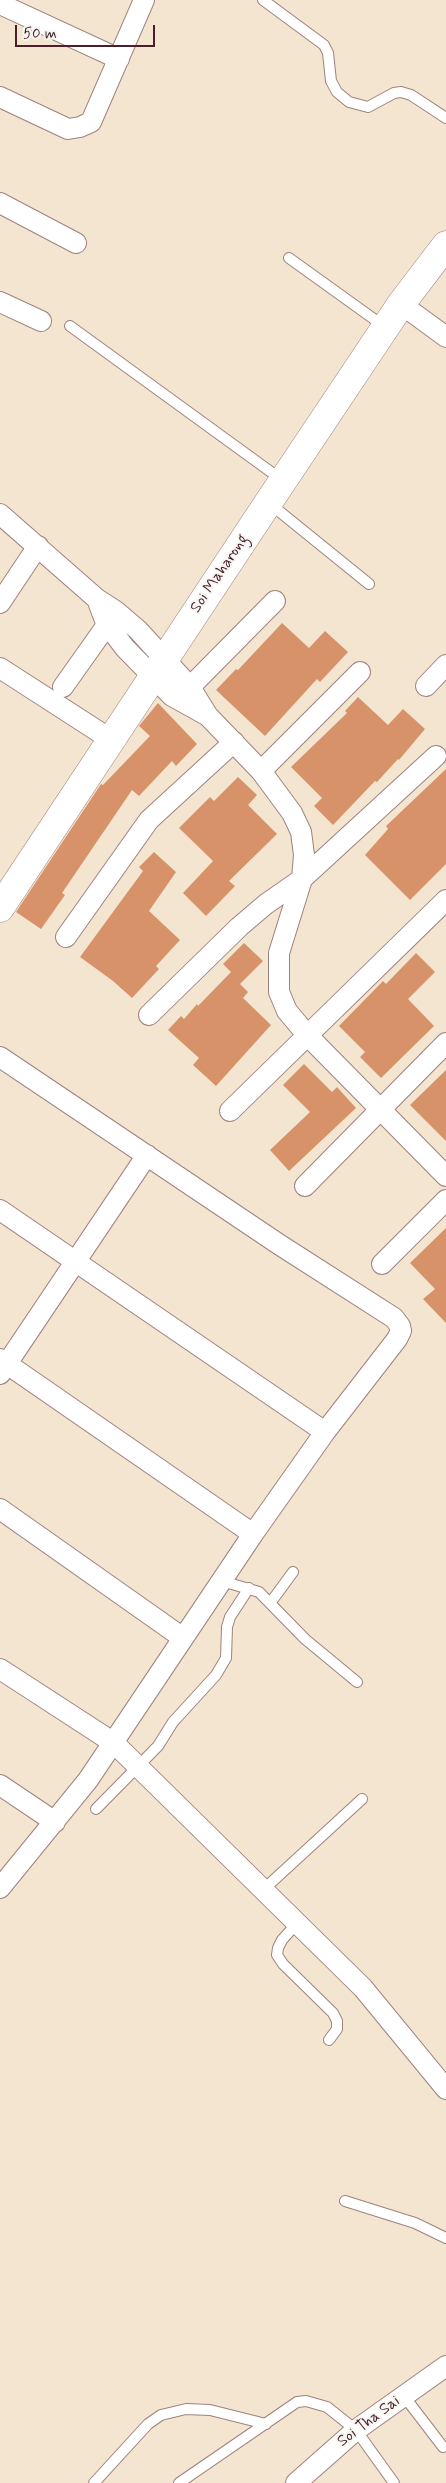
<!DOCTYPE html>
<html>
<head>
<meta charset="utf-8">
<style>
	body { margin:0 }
	#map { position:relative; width:446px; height:2483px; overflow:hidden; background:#f4e5d1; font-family:Mynerve,sans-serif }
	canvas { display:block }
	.scale { position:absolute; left:15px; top:25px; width:140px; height:22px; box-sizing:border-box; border:2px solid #4a1f2b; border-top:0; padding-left:6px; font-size:15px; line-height:18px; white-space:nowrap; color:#4a1f2b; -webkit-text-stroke:4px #f6f6f2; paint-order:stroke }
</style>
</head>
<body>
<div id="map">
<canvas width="446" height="2483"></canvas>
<div class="scale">50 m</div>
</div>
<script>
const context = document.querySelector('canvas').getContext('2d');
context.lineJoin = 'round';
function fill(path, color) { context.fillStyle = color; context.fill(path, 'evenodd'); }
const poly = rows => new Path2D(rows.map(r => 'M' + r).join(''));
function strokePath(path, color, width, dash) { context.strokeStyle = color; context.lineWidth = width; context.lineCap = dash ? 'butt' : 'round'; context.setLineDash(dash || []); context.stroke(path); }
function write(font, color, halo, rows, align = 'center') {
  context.font = font + ' Mynerve,sans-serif'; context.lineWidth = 4; context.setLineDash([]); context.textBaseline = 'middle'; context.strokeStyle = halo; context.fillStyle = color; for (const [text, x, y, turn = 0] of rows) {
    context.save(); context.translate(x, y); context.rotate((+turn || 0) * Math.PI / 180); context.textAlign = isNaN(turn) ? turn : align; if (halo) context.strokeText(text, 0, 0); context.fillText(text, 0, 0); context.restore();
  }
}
const building = poly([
	[282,623,309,648,325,631,348,652,320,682,317,679,265,736,216,690,236,669,238,670],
	[358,697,388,725,403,709,425,729,399,760,398,759,377,782,375,781,333,825,314,806,322,798,291,767,347,713,345,711],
	[158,703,197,744,176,766,172,761,139,796,132,790,62,893,65,895,41,929,16,912,101,784,103,785,150,736,139,726],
	[446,769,446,864,410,900,365,855,388,829,386,826],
	[238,777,257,795,248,805,277,834,229,881,235,886,206,916,183,893,213,861,179,828,210,797,214,801],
	[154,852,176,872,149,911,180,940,156,966,159,969,132,998,113,981,80,957,143,871,139,867],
	[244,943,263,961,240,984,248,992,243,998,271,1025,216,1086,193,1065,199,1058,168,1030,181,1016,184,1019,197,1004,198,1006,231,972,223,964],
	[416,953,435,972,408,999,434,1026,381,1078,360,1057,365,1052,339,1026,383,981,386,984],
	[304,1064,332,1092,337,1087,356,1108,289,1171,270,1150,310,1112,283,1085],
	[446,1070,446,1141,410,1105],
	[446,1228,446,1323,423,1299,435,1289,410,1263]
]);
const lane = poly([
	[263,0,324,45,328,53,331,81,337,92,349,102,368,107,394,93,401,92,411,95,446,118],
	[289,258,385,327],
	[70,326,282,480],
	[269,503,369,584],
	[222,1581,259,1592,305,1639,357,1682],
	[271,1602,293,1572],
	[96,1809,158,1746,173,1722,216,1675,226,1658,227,1627,230,1617,249,1588],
	[263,1890,362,1799],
	[297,1923,282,1940,278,1948,277,1955,283,1964,333,2013,337,2021,337,2029,329,2040],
	[345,2201,415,2223,446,2238],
	[404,2396,443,2447],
	[94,2483,148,2424,161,2415,186,2409,210,2410,266,2424],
	[179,2483,297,2402,306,2401,327,2407,356,2430,394,2483]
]);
const street = poly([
	[0,4,119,59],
	[0,97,68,129,80,127,91,122,144,0],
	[0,203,76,243],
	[0,302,41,321],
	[401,304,446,337],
	[0,514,97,599,117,612,138,630,190,687,208,716,261,771,292,813,301,832,304,855,302,879,279,953,279,992,287,1011,308,1036,446,1176],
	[97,599,106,623,125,648,172,696,208,716],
	[0,603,38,546],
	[0,668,110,739],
	[426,686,446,665],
	[63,687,114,615],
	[190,687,275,601],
	[261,771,360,672],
	[66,937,149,820,234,742],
	[149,1015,239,927,266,904,302,879,436,756],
	[0,1057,280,1245,394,1318,400,1326,401,1331,397,1339,325,1432,253,1534,88,1780,0,1888],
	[230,1111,446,900],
	[305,1186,446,1043],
	[0,1210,325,1432],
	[382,1264,446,1200],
	[0,1359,253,1534],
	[0,1374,147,1155],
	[0,1509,183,1638],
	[0,1669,114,1743,363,1988,446,2089],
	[0,1785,55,1822],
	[296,2483,356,2430,446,2366]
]);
const secondary = poly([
	[0,908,268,503,401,304,446,245]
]);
const streetNames = [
	["Soi Maharong",220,574,-56],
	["Soi Tha Sai",369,2422,-37]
];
fill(building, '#d8926a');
strokePath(lane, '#9f827e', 12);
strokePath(street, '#9f827e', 22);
strokePath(secondary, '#9f827e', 29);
strokePath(lane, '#fff', 10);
strokePath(street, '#fff', 20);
strokePath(secondary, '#fff', 28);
write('16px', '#4a1f2b', '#f6f6f2', streetNames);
</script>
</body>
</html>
